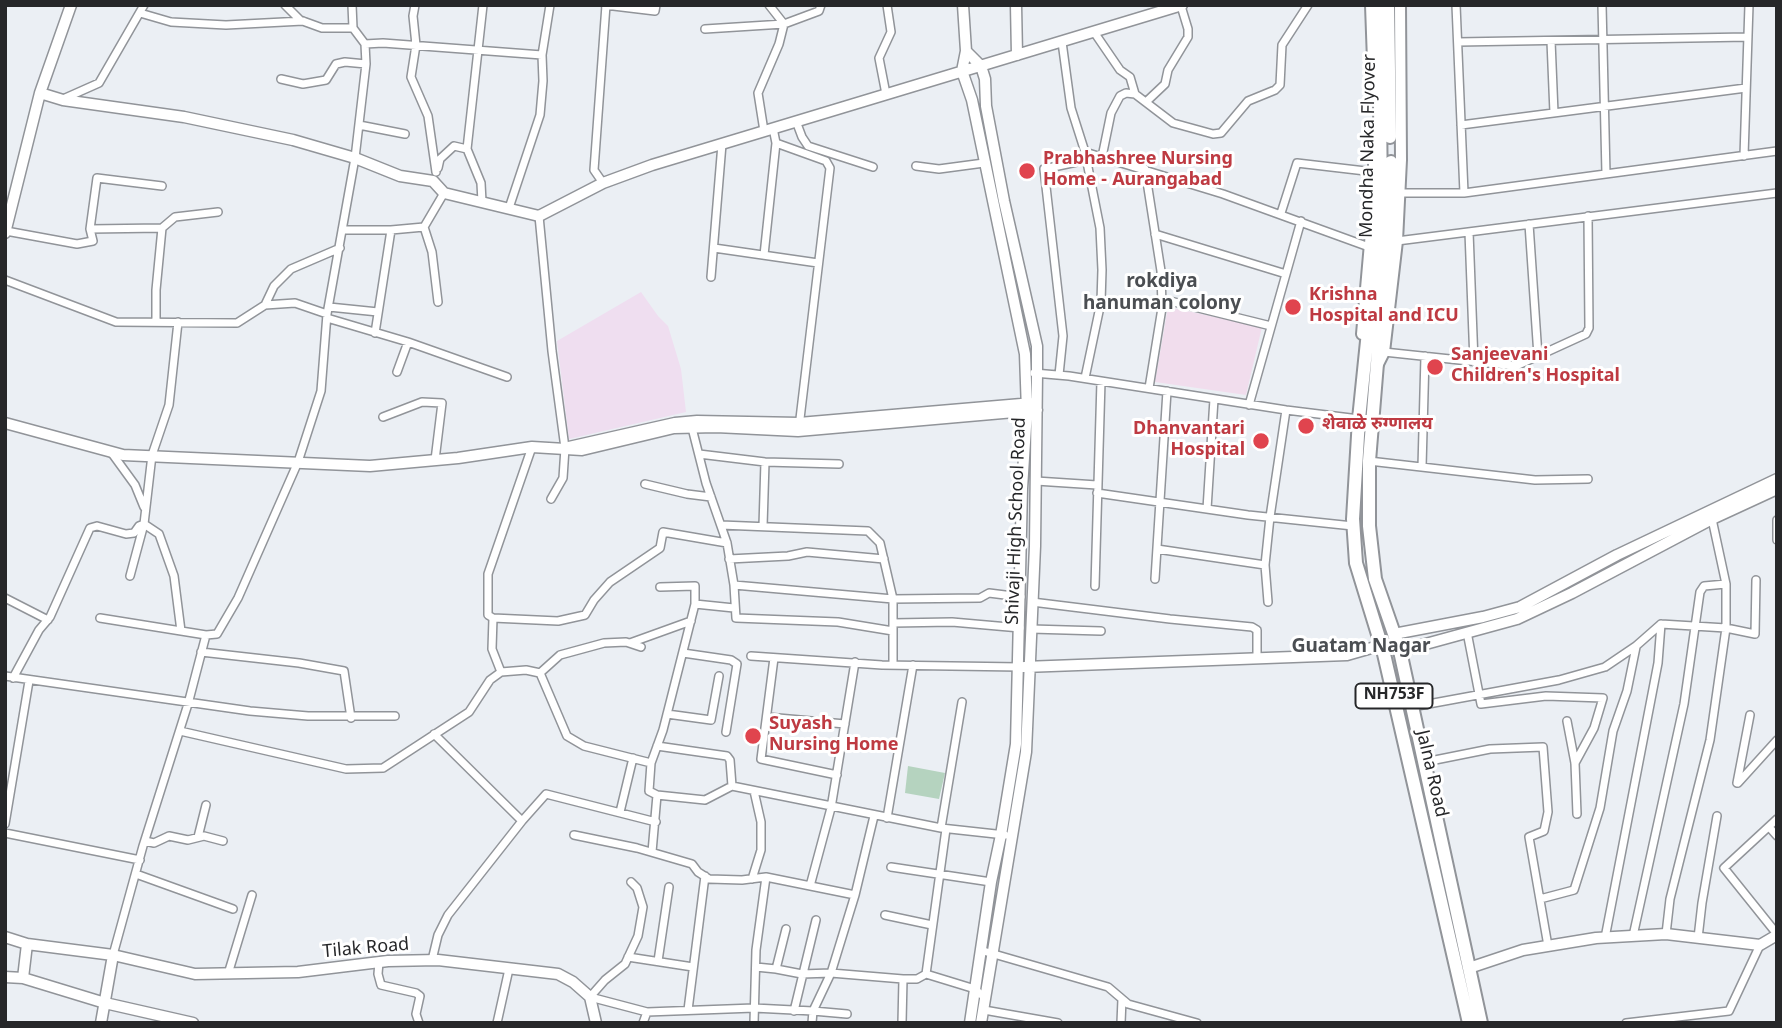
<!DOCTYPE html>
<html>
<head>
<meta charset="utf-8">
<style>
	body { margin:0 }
	#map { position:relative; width:1782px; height:1028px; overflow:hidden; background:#ebeff4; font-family:Georgia,serif }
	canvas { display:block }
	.frame { position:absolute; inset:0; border:7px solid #262729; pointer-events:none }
</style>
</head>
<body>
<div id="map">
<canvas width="1782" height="1028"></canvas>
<div class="frame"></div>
</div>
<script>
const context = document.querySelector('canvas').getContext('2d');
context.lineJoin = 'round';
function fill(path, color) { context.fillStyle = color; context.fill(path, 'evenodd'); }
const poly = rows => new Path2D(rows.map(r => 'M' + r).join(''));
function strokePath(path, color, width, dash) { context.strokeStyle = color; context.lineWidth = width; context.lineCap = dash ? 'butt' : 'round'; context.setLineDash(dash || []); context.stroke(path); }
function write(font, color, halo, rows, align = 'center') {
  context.font = font + ' Georgia,"Noto Sans Devanagari",serif'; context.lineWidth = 6; context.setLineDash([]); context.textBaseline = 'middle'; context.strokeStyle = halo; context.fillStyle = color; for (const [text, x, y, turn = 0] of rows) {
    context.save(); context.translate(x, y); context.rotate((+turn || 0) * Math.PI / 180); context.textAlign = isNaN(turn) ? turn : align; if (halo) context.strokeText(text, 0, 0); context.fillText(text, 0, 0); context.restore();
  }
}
const commercial = poly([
	[641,292,658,316,668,326,681,369,686,412,569,439,557,341]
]);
const education = poly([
	[1168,307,1262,327,1246,395,1155,382]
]);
const green = poly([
	[908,766,945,773,939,799,905,793]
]);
const street = poly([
	[285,5,300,20,322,28,353,28],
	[415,5,413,16,416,45,411,77,428,116,436,172],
	[605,5,655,11,656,5],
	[1456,5,1464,193],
	[1602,5,1606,174],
	[140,13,171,22,226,25,303,21],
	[705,29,784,24,819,11,821,5],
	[1094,32,1120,70,1130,77,1135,94],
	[1551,41,1554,113],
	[1062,42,1071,108,1085,152,1100,228,1102,270,1101,302,1085,378],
	[1458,42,1748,37],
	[365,44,383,43,542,55],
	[281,79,303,84,326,80,336,64,345,62,366,64],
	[886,94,879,58,891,32,887,5],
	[63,99,99,83,144,5],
	[1146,102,1165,84,1168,70,1188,37,1188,29,1181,6],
	[796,121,802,137,808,146,873,167],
	[359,125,405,134],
	[1461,125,1746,88],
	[773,128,776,143,826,161,830,168,799,427],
	[764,131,758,93,779,44,784,24,769,5],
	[467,149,483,5],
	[1085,152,1223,194,1369,247],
	[1744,156,1749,5],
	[1102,157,1111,113,1120,96,1126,93,1135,94,1173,123,1213,134,1221,133,1248,101,1275,90,1280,85,1282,45,1308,5],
	[916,166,939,169,984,163],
	[438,168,440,159,454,146,467,149,481,183,482,202],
	[1145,169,1161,271,1162,308,1149,388],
	[603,183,594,170,606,5],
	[1400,193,1464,193,1777,151],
	[509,208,540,115,543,81,542,55,550,5],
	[1281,213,1297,163,1374,172],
	[539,216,552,351,565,448,563,478,551,499],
	[1529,224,1538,356],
	[424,227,432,252,438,302],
	[90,229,162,228],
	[342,230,391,230],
	[6,231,77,244,93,241,90,229,97,178,162,186],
	[1469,232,1474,362],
	[1155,234,1286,274],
	[1397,241,1777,193],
	[714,248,818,263],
	[764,255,776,143],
	[711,277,722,144],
	[5,280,116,322,237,323,265,305,295,303,327,314],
	[1162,299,1271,326],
	[265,305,274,286,291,269,340,248],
	[329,307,378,312],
	[327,318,408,342,507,377],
	[156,322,156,290,162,228,175,217,218,212],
	[375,333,391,230,424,227,444,193],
	[1384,352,1516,366,1586,334,1589,328,1588,216],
	[397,372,408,342],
	[1034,373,1069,376,1286,410,1359,419],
	[1059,375,1063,336,1044,169,1086,160],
	[1249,405,1301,221],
	[383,417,422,402,442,403,435,460],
	[692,428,706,483,727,543,734,585,736,618,838,622,893,631,893,623,952,622,1020,628],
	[532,447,488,574,488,615,493,618,558,621,585,615,594,600,610,582,660,548,663,532,727,543],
	[111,452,135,485,144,507],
	[699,454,765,462,839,464],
	[1369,461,1535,480,1588,479],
	[1422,467,1425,356],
	[1036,481,1097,485],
	[645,484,687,494,711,497],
	[1097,493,1248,515,1353,526],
	[1207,509,1214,399],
	[1777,520,1777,540],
	[721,525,868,531,880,543,893,599,893,623],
	[763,526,765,462],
	[1157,549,1265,565],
	[729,559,788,556,807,552,884,559],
	[130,576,144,524,152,455,169,405,178,322],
	[1155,579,1167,391],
	[734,585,893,599,980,598,989,593,1021,597],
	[1095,586,1101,381],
	[660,587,695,586,695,604],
	[5,598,48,620],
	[1032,602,1170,619,1252,627,1257,630,1257,659],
	[1268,602,1265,565,1270,517,1286,410],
	[100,618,206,635],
	[493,618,492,649,501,672],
	[1031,629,1101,631],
	[1467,632,1481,704,1546,696,1603,698,1594,728,1575,763],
	[630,643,691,621],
	[201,652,299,663,344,671,351,718],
	[683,653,731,660,737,664,726,732],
	[751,656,882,665,1020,667],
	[774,658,761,759,837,775],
	[893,665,893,631],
	[540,673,560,655,604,643,626,642,641,647],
	[5,676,250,711,308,716,395,716],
	[13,678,39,630,50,617,90,528,97,526,126,534,134,533,139,526,144,524,159,534,174,576,181,631],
	[1412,707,1559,680,1605,667,1636,646,1661,624,1726,628,1755,634,1756,580],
	[667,714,711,720,719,676],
	[767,717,845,724],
	[1567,721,1575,763,1577,814],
	[180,731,346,769,383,768,469,712,490,680,501,672,526,670,540,673,567,736,584,746,651,763,649,791,657,795,705,800,732,786,941,828,1005,835],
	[434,734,522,821],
	[657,746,727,756,730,760,732,786],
	[1425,762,1490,749,1543,747,1548,812,1544,831,1529,837,1548,946],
	[651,763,663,730,695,604,734,608],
	[1737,783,1750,715],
	[1738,783,1777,740],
	[620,812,633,758],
	[887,818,913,665],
	[1777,819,1724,868,1777,934],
	[5,824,29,681],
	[1769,827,1777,836],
	[941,828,962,702],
	[5,833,140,860],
	[574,835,637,848,692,864,698,872,709,879,742,880,766,877,855,895],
	[198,837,206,805],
	[145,841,154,843,169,836,188,840,204,836,223,841],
	[652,852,657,795],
	[891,867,991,882],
	[136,874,233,909],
	[752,879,761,850,761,822,754,791],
	[631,882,637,888,643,907,638,936,625,964,605,980,590,997,647,1012,754,1008,813,1011,831,973,855,895,874,816],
	[810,886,831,808,855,662],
	[1540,899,1574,890,1600,808,1613,731,1627,691,1636,647],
	[885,915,932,925],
	[1666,934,1670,899,1710,740,1726,628,1726,584,1712,519],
	[1633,936,1684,704,1700,592,1704,586,1726,584],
	[1605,938,1658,663,1661,624],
	[1698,938,1702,903,1717,816],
	[980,950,1108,987,1128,1004,1197,1023],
	[113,955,143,846,188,704,206,635,217,634,238,598,298,462,321,391,327,314,355,158,366,64,365,44,353,28,352,5],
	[628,957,693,967],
	[432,960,438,935,448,915,522,821,546,794,656,822],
	[658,961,669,887],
	[379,962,378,974,381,985,416,993,420,996,416,1014,419,1023],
	[756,967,776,969,786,929],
	[776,969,802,974,831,973,903,979,917,979,926,974,975,989,985,998],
	[228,974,252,895],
	[926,974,946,829],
	[688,1010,705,876],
	[984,1010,1058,1023],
	[794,1011,816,920],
	[497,1023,509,969],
	[643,1023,647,1012],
	[754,1023,756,950,766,877],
	[812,1023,813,1011,847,1014],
	[902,1023,903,979],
	[1121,1023,1122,999],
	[1626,1023,1729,1011,1760,945]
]);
const secondary = poly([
	[963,5,966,51,962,71,972,100,1025,354,1027,411,1022,489,1016,744,1001,835,991,882,970,1023],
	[1016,5,1017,55],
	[966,51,981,66,985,79,986,106,1004,201,1037,346,1037,373,1035,546,1026,752,981,1023],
	[40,93,63,100,184,117,293,140,355,158,400,176,433,181,444,193,539,216,603,183,652,165,1182,5],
	[5,233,40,93,71,5],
	[5,423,123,455,370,466,458,458,532,447,582,450,674,428,716,427,798,431,1037,410],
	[569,447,675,423,697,421,799,423,1033,403],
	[1394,634,1483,617,1520,607,1617,555,1777,479],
	[1400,651,1517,619,1572,593,1712,519,1777,489],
	[1024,667,1347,655,1382,645],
	[5,937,27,944,113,955,195,974,298,972,388,961,438,960,558,974,573,982,590,997,596,1023],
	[1469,968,1523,950,1596,938,1666,934,1760,945,1777,935],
	[5,977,23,978,105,1003,193,1023],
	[23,978,27,944],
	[101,1023,113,955]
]);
const primary = poly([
	[1371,5,1374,89],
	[1362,334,1374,198,1374,133],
	[1378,364,1384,352,1397,241,1401,160,1400,5]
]);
const highway = poly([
	[1379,5,1381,205,1359,419,1353,519,1356,563,1384,654,1469,1023],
	[1388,5,1390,137],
	[1391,162,1388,229,1369,461,1369,526,1375,579,1400,651,1481,1023]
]);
const markers = [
	[1027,171,9,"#e0444e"],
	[1293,307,9,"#e0444e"],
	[1435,367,9,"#e0444e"],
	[1306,426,9,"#e0444e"],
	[1261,441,9,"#e0444e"],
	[753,736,9,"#e0444e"]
];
const shields = [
	[1394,696,77]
];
const shieldNames = [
	["NH753F",1394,696]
];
const streetNames = [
	["Mondha Naka Flyover",1370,146,-89],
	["Shivaji High School Road",1018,521,-88],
	["Jalna Road",1430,774,77],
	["Tilak Road",366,950,-5]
];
const healthNames = [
	["Prabhashree Nursing",1043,161],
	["Home - Aurangabad",1043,182],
	["Krishna",1309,297],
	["Hospital and ICU",1309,318],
	["Sanjeevani",1451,357],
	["Children's Hospital",1451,378],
	["शेवाळे रुग्णालय",1322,426],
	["Dhanvantari",1245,431,"right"],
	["Hospital",1245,452,"right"],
	["Suyash",769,726],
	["Nursing Home",769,747]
];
const neighbourhoodNames = [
	["rokdiya",1162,283],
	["hanuman colony",1162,305],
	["Guatam Nagar",1361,648]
];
fill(commercial, '#efdef0');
fill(education, '#f1dded');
fill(green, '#b5d3bf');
strokePath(street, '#919499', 10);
strokePath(secondary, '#919499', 13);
strokePath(primary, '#919499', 14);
strokePath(highway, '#919499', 16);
strokePath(street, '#fff', 7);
strokePath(secondary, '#fff', 10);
strokePath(primary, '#fff', 10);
strokePath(highway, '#fff', 12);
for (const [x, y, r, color] of markers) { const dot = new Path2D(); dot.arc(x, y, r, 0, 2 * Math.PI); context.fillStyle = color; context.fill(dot); strokePath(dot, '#fff', 2.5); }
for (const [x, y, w] of shields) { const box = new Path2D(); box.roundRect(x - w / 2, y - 12.5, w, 25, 5); context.fillStyle = '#fff'; context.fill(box); strokePath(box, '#262729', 2); }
write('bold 16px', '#262729', null, shieldNames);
write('18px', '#262729', '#fff', streetNames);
write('bold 18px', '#be3a42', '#fff', healthNames, 'left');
write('bold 19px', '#4b4e52', '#fff', neighbourhoodNames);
</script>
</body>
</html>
